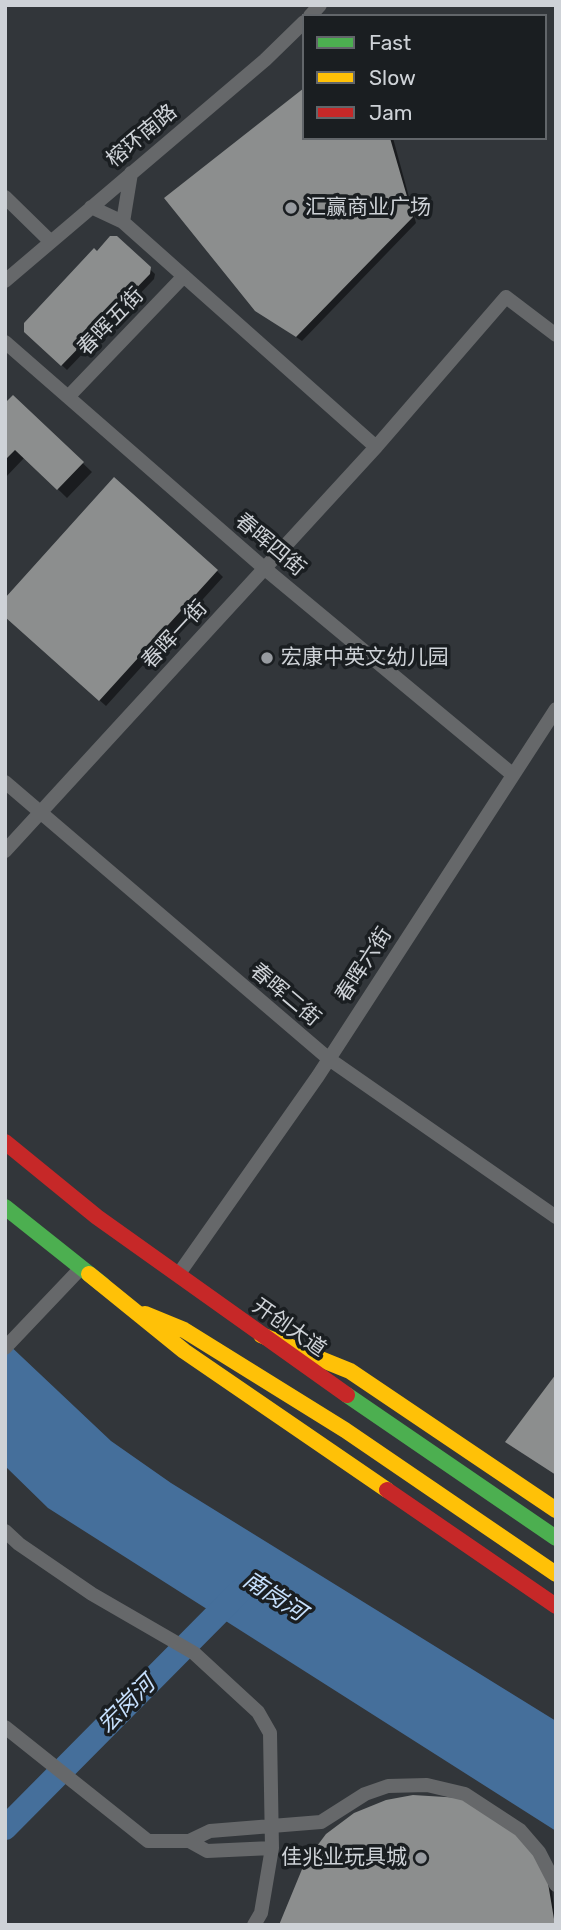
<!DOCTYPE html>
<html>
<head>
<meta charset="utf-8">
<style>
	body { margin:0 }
	#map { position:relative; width:561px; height:1930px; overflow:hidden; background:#32363a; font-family:Rubik,sans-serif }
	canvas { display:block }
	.frame { position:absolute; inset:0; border:7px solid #ced2d7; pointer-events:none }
	.legend { position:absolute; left:302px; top:14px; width:245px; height:126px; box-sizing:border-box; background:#1a1e21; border:2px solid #62666a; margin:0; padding:9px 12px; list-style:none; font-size:21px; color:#ced2d7 }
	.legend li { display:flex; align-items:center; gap:14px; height:35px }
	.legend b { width:35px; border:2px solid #62666a }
</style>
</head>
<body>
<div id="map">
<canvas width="561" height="1930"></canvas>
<div class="frame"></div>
<ul class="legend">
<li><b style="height:9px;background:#4caf50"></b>Fast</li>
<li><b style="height:9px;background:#ffc107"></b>Slow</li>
<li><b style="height:9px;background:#c62828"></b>Jam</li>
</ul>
</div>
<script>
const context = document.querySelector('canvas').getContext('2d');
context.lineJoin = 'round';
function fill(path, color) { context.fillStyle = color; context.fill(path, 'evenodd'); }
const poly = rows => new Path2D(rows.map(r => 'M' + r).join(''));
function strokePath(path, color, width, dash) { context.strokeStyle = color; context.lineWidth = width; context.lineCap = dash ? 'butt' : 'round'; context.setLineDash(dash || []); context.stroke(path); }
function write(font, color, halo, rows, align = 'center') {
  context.font = font + ' Rubik,"Noto Sans SC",sans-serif'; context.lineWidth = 7; context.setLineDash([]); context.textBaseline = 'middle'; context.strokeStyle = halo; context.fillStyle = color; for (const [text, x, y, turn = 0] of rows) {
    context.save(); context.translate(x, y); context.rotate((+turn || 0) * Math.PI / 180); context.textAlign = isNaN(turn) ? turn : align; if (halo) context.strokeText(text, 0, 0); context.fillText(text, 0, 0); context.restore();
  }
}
const water = poly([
	[5,1341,111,1441,171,1483,556,1721,556,1831,48,1508,5,1466]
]);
const shadow = poly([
	[304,138,393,138,416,223,302,341,256,310],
	[117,238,155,274,154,279,67,370,26,331],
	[13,397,92,472,67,498,25,457,5,478,5,406],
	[217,571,223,577,106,706,5,616],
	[538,1861,552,1890,556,1925,281,1925,306,1863]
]);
const river = poly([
	[5,1828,239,1592]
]);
const building = poly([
	[304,88,304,138,390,138,413,217,296,337,255,311,164,198],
	[110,236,117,236,151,267,150,274,61,366,24,332,24,323,94,248,97,251],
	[13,395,84,462,57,490,15,450,5,460,5,403],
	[114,477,218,570,99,701,5,617,5,598],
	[556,1374,556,1475,505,1442],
	[413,1795,461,1798,509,1827,534,1854,548,1883,555,1925,279,1925,305,1862,326,1834,354,1813,386,1800]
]);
const street = poly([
	[310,16,320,5],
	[5,197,50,241],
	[91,207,123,222,376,447],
	[123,222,131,173],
	[5,281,265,60,304,22],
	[5,342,264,568,512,774],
	[68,397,184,276],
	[5,782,329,1059,556,1217],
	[5,851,376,447,506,297,556,335],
	[178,1275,318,1076,556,709],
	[5,1348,81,1268],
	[5,1531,19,1544,92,1594,194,1653,258,1712,270,1733,272,1848,261,1913,254,1925],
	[5,1727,148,1841,189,1841,210,1831,321,1822,365,1794,388,1786,427,1785,465,1794,520,1830,539,1852,556,1885],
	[189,1841,207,1851,272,1848]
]);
const fast = poly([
	[5,1207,103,1285],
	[347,1395,556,1538]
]);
const slow = poly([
	[89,1274,184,1351,387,1490],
	[145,1314,184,1330,345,1430,556,1574],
	[261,1335,350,1371,556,1510]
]);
const jam = poly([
	[5,1142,97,1217,347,1395],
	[387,1490,556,1606]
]);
const markers = [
	[291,208,7,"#979ba0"],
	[267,658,7,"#979ba0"],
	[421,1858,7,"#979ba0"]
];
const streetNames = [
	["榕环南路",142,136,-40],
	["春晖五街",111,322,-46],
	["春晖四街",270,545,40],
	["春晖一街",175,635,-47],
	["春晖六街",364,965,-57],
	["春晖二街",285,995,40],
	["开创大道",289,1328,35]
];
const poiNames = [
	["汇赢商业广场",305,208],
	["宏康中英文幼儿园",281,658],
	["佳兆业玩具城",407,1858,"right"]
];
const waterNames = [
	["南岗河",274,1597,33],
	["宏岗河",127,1705,-45]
];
fill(water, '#456f9b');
fill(shadow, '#0007');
strokePath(river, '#456f9b', 24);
fill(building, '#8c8e8e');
strokePath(street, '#66686a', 14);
strokePath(fast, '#4caf50', 16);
strokePath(slow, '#ffc107', 16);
strokePath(jam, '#c62828', 16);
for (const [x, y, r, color] of markers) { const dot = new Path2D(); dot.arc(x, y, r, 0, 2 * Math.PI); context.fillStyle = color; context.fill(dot); strokePath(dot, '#1a1e21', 2.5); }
write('21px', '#ced2d7', '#1a1e21', streetNames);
write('21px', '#ced2d7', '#1a1e21', poiNames, 'left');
write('italic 23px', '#c6e0fd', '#1a1e21', waterNames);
</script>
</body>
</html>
